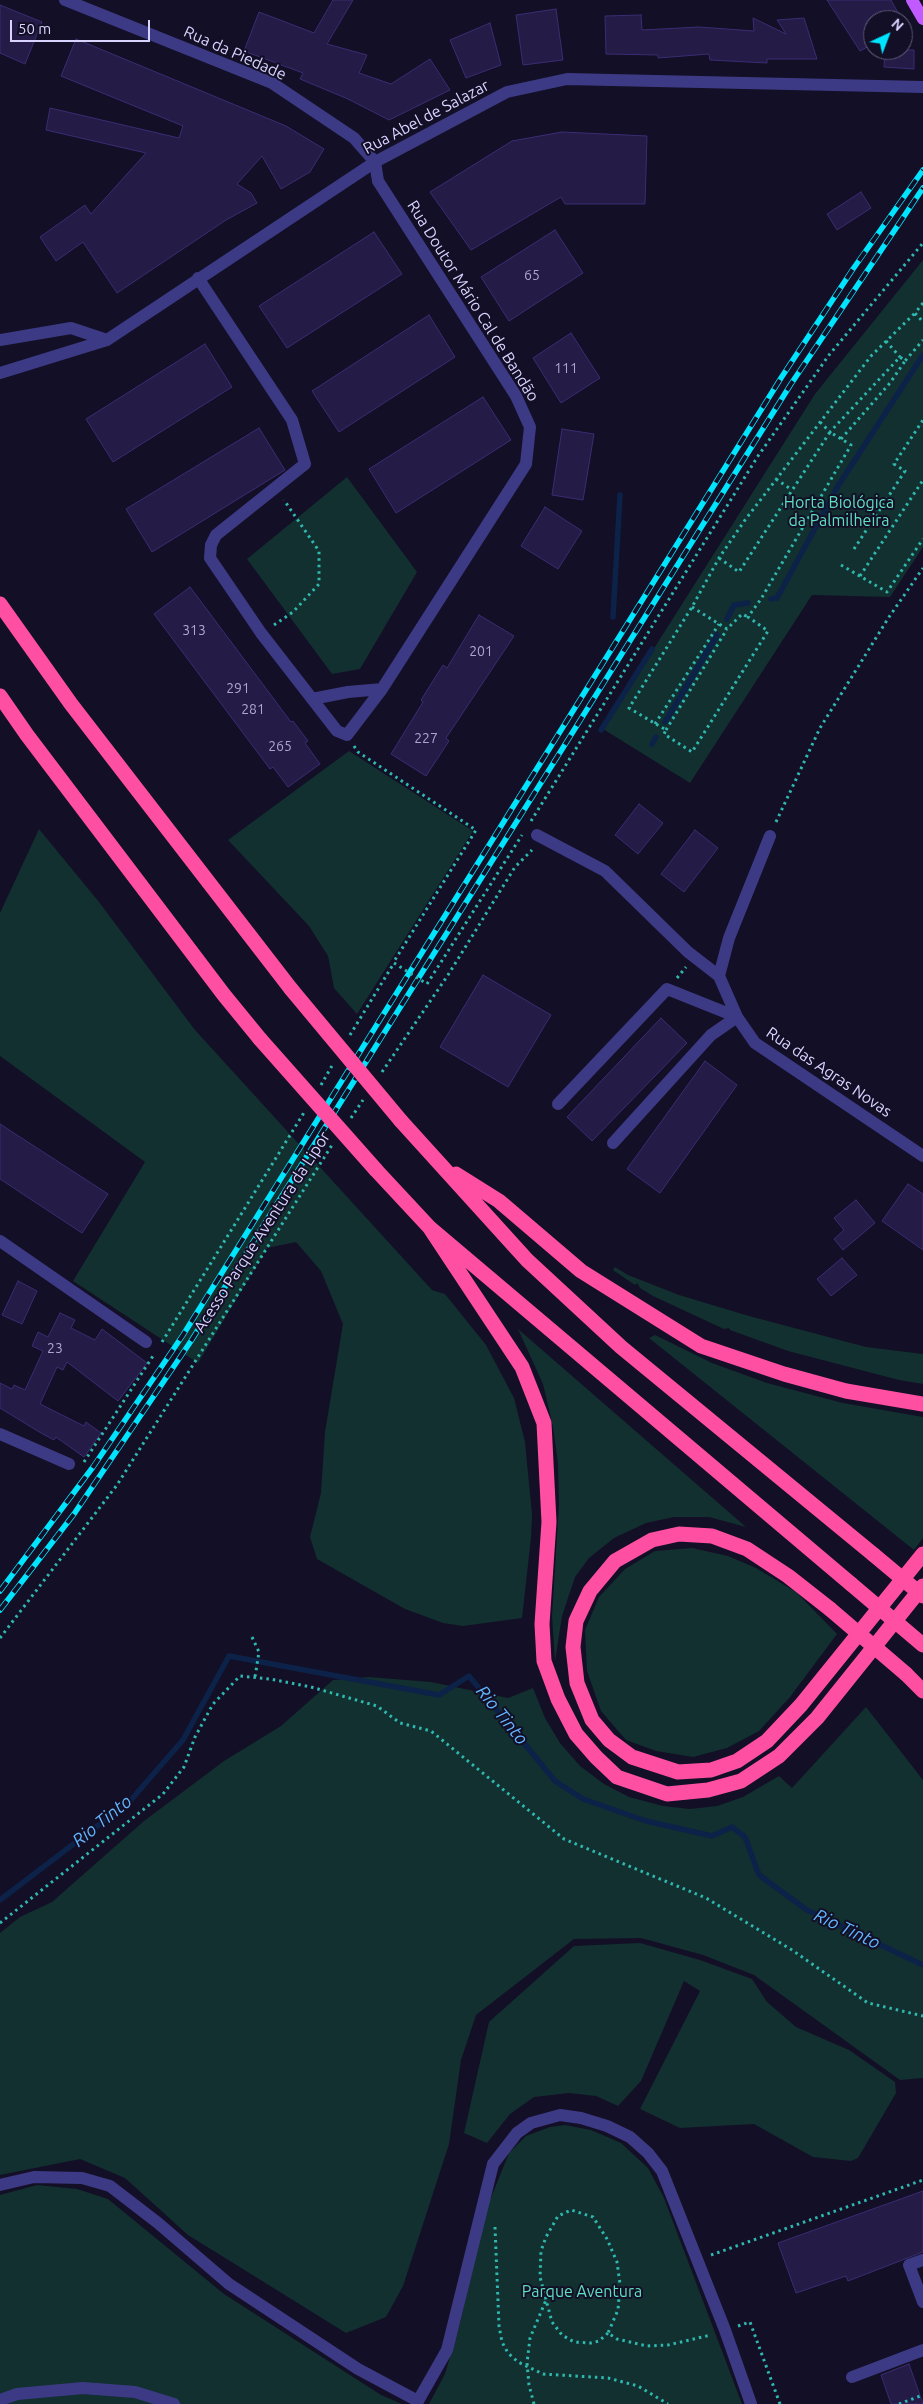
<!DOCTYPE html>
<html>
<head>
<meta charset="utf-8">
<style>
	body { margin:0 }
	#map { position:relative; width:923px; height:2404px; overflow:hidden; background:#130f26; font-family:Ubuntu,sans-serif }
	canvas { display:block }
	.north { position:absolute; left:863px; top:10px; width:50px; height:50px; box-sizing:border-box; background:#130f26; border:1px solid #625e7d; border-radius:50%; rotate:43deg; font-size:14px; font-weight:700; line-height:20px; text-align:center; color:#d9d4ff }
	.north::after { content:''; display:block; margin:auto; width:18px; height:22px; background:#00e5ff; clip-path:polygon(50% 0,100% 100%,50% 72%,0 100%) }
	.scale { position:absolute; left:10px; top:20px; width:140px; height:22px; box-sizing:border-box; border:2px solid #d9d4ff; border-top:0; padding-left:6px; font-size:15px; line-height:18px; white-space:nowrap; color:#d9d4ff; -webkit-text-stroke:4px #130f26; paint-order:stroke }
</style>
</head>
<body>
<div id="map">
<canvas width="923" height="2404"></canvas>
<div class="north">N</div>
<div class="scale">50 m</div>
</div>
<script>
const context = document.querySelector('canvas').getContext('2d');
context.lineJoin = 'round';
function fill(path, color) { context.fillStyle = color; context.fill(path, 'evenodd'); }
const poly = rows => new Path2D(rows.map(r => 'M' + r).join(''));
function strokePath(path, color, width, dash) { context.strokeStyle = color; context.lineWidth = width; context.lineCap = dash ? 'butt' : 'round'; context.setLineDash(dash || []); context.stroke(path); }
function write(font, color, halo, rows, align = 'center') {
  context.font = font + ' Ubuntu,sans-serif'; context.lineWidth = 4; context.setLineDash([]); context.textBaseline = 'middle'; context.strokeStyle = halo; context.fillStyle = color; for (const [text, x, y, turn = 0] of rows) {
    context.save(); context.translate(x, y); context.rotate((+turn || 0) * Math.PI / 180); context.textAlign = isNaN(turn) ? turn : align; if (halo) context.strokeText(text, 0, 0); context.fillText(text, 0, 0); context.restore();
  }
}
const green = poly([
	[923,260,923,547,890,597,812,595,690,783,603,729,815,394],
	[347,477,417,572,360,669,332,674,247,559],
	[349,751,473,831,357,1014,334,988,328,956,309,926,228,840],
	[39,829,99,902,195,1030,432,1290,445,1294,486,1345,514,1398,525,1442,532,1514,531,1538,522,1618,463,1626,443,1623,405,1609,317,1559,310,1537,321,1493,325,1432,343,1324,321,1271,296,1242,267,1248,198,1363,73,1281,145,1162,0,1056,0,913],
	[615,1267,628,1275,679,1295,749,1316,866,1347,923,1354,923,1384,899,1380,788,1351,730,1330,729,1328,724,1329,653,1296,640,1288,637,1283,635,1285,613,1270],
	[518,1329,746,1527,709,1517,674,1517,646,1523,614,1538,589,1558,575,1577,562,1616,555,1661,552,1616,559,1505,558,1463,553,1427,543,1384],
	[655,1335,712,1363,767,1383,843,1403,923,1417,923,1538,914,1550,649,1338],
	[692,1548,728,1556,756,1568,796,1592,837,1634,790,1697,759,1731,727,1748,693,1757,656,1751,626,1740,601,1711,587,1671,585,1630,599,1597,625,1569,655,1551],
	[369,1677,431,1682,508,1698,533,1688,545,1718,560,1743,580,1766,604,1784,629,1797,663,1806,690,1809,717,1806,743,1797,779,1776,792,1788,866,1707,923,1780,923,2078,900,2080,754,1975,703,1955,641,1938,574,1939,476,2015,461,2060,449,2144,403,2286,386,2317,346,2333,188,2235,125,2178,80,2159,0,2175,0,1933,20,1917,52,1902,144,1821,224,1761,281,1726,333,1680],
	[640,1943,700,1960,752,1979,767,2002,796,2027,849,2050,895,2082,896,2093,858,2158,851,2161,813,2157,754,2124,680,2128,640,2109,700,1991,684,1981,641,2081,618,2106,596,2096,569,2093,534,2097,510,2114,487,2143,464,2133,489,2022,574,1946],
	[565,2125,591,2130,621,2143,648,2168,664,2198,742,2404,429,2404,445,2374,461,2319,484,2215,509,2153,526,2136,550,2127],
	[37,2185,77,2189,108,2199,224,2294,381,2395,402,2404,0,2404,0,2195]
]);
const stream = poly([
	[771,599,777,598,838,486,923,355],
	[613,617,620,495],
	[727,619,734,605,748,603],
	[665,722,717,635],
	[601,730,652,649],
	[652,744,656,737],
	[0,1900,130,1801,183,1740,229,1656,439,1695,469,1676,555,1781,583,1799,646,1821,712,1836,732,1827,745,1837,759,1875,807,1910,923,1965]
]);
const building = poly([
	[333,0,353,0,327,44,367,55,359,73,391,84,430,59,450,90,389,120,348,99,300,79,303,73,244,51,259,12,314,33,333,0],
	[827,0,891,0,902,20,873,20,873,44,860,51,827,0],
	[0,5,42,22,25,64,0,53,0,5],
	[556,9,563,60,523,65,516,15,556,9],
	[641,15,642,30,699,27,754,31,753,18,786,34,777,20,804,18,817,59,767,59,767,63,710,60,709,54,658,58,658,55,606,54,605,16,641,15],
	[490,23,501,65,466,78,450,40,490,23],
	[76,39,286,126,324,149,310,172,281,189,262,156,237,184,251,193,257,203,226,220,117,293,83,242,56,261,40,237,85,205,91,214,146,153,46,130,50,108,179,138,183,126,61,76,76,39],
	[885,50,914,50,914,69,884,67,885,50],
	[562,132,647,136,645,204,565,204,561,197,471,250,430,192,512,141,562,132],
	[861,192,871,208,837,230,827,214,861,192],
	[555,230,583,273,509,321,481,277,555,230],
	[374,232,402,274,287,348,259,306,374,232],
	[429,315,455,357,339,432,312,391,429,315],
	[571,333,600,378,561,403,533,358,571,333],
	[205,344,232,387,113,462,86,419,205,344],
	[483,397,511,440,396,513,369,469,483,397],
	[259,428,285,470,152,552,126,509,259,428],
	[562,429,594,434,583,500,552,495,562,429],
	[545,507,582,531,558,569,521,546,545,507],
	[190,587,291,722,293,721,308,741,305,743,320,764,288,787,273,767,270,769,154,614,190,587],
	[479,615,514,636,446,738,449,741,426,776,391,754,423,702,421,700,443,665,447,668,479,615],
	[639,804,663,823,638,854,615,835,639,804],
	[695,830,718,848,684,892,661,874,695,830],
	[483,975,551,1015,508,1087,440,1047,483,975],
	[661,1018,687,1043,592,1141,567,1117,661,1018],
	[705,1061,737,1085,660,1193,627,1169,705,1061],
	[0,1124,108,1194,82,1233,0,1179,0,1124],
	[908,1184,923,1194,923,1250,882,1221,908,1184],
	[856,1200,875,1223,843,1250,834,1239,844,1230,834,1218,856,1200],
	[842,1258,857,1275,831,1296,817,1279,842,1258],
	[18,1281,37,1291,22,1324,2,1315,18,1281],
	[60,1313,75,1320,71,1328,95,1340,102,1329,147,1363,118,1401,67,1362,63,1370,57,1367,40,1404,84,1426,86,1422,101,1433,84,1457,56,1437,54,1440,41,1433,0,1408,0,1383,12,1389,14,1385,25,1390,43,1351,32,1346,38,1332,48,1337,60,1313],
	[923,2191,923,2252,848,2281,846,2276,796,2293,778,2243,923,2191],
	[909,2364,923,2404,891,2404,881,2375,909,2364]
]);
const path = poly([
	[923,303,915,313,923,322],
	[886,341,900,357],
	[820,422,830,432,900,357,905,361,923,340],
	[841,439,890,383,905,361],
	[776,479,792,490],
	[854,549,905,471,894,464,923,420],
	[719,558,739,572,830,432,851,445,761,599,748,617,768,631,692,752,664,734,666,730,629,708,692,607,719,558,745,520,871,356,915,313],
	[841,565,887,592,923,539],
	[860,576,923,480],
	[692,607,727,629,742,614,748,617],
	[274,625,293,612,319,584,319,551,284,500],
	[655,724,719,624],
	[666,730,727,629],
	[354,746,358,752,476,830,393,963],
	[531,821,758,456,829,355,923,243],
	[776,822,820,728,889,617,923,568],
	[677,978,686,967],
	[427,984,522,835],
	[350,1035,394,963],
	[382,1072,448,975,515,867,532,850],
	[321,1085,333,1064],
	[351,1118,363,1100],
	[162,1342,305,1111],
	[84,1462,153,1356],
	[252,1637,259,1652,255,1677],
	[0,1638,117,1485,332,1145],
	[0,1923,163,1794,184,1767,195,1737,213,1704,240,1676,270,1679,311,1687,377,1706,400,1723,431,1731,564,1839,706,1898,792,1950,868,2003,923,2016],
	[495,2227,499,2326,502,2342,508,2353,518,2362,543,2374,608,2378,638,2386,668,2404],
	[711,2255,923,2180],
	[738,2326,750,2322,780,2404],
	[608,2333,599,2341,591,2343,574,2342,562,2335,552,2322,540,2277,541,2251,546,2237,558,2216,571,2210,593,2217,607,2239,617,2262,620,2284,618,2310,608,2333,617,2339,647,2346,668,2345,711,2335],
	[534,2404,529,2385,527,2363,530,2338,546,2300],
	[899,2404,923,2395]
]);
const minor = poly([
	[65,0,272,83,354,138,375,162,378,181,516,396,530,427,526,464,382,689,347,735,337,731,261,633,210,558,211,545,216,535,305,464,292,420,198,278],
	[0,340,71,328,107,340],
	[0,373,107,340,375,162,507,92,567,79,923,87],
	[312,699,348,692,382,689],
	[537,835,605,871,688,952,719,976],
	[770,836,729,938,719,976,737,1017,755,1043,923,1156],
	[558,1104,667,989,737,1017],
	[613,1143,711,1035,737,1017],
	[0,1241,146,1342],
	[0,1434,69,1464],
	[0,2185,34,2177,82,2178,110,2186,158,2223,229,2284,358,2369,418,2401,447,2350,493,2164,517,2133,531,2123,560,2115,581,2118,607,2126,630,2137,648,2153,662,2171,725,2330,751,2404],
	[923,2260,909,2265,923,2302],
	[852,2377,923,2350],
	[0,2400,17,2394,83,2388,135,2392,174,2404]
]);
const major = poly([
	[912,0,923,19]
]);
const highway = poly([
	[0,604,71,704,291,989],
	[0,696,27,735,224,995,260,1039],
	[401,1121,527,1260,621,1347,874,1555],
	[376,1170,430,1228,851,1584],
	[456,1174,499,1201,581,1271,701,1346,784,1374,846,1391,923,1404],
	[430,1228,522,1367,544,1423,549,1522,542,1624,544,1661,558,1699,576,1734,596,1757,617,1777,667,1794,708,1790,741,1781,779,1756,817,1718,923,1586],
	[830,1609,788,1576,747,1549,712,1536,679,1534,652,1540,615,1561,590,1591,576,1621,573,1647,577,1683,592,1720,609,1740,632,1757,678,1772,711,1770,737,1761,767,1741,801,1705,923,1554],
	[906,1674,923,1691]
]);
const rail = poly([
	[0,1591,93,1467,183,1335,781,378,853,269,923,170],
	[0,1610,74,1514,191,1341,791,384,923,188]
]);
const pathBridge = poly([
	[394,963,427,984]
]);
const highwayBridge = poly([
	[291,989,401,1121],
	[260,1039,376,1170],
	[874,1555,923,1596],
	[851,1584,923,1645],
	[830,1609,906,1674]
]);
const numberNames = [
	["65",532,275],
	["111",566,368],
	["313",194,630],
	["201",481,651],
	["291",238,688],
	["281",253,709],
	["227",426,738],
	["265",280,746],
	["23",55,1348]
];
const streetNames = [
	["Rua da Piedade",235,53,24],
	["Rua Abel de Salazar",426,117,-28],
	["Rua Doutor Mário Cal de Bandão",473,301,58],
	["Rua das Agras Novas",829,1072,34],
	["Acesso Parque Aventura da Lipor",262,1232,-57]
];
const parkNames = [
	["Horta Biológica",839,503],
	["da Palmilheira",839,521],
	["Parque Aventura",582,2292]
];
const waterNames = [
	["Rio Tinto",502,1715,51],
	["Rio Tinto",102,1821,-39],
	["Rio Tinto",847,1929,25]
];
fill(green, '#12302f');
strokePath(stream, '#0c2248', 5.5);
fill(building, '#241b47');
strokePath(building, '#3b2d73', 1);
strokePath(path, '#2fb8b0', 3, [2.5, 4]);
strokePath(minor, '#3d3a85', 12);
strokePath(major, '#c25bff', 12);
strokePath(highway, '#ff4fa3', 15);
strokePath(rail, '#00e5ff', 5.5);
strokePath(rail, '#130f26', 4, [11]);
strokePath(pathBridge, '#2fb8b0', 3, [2.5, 4]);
strokePath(highwayBridge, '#ff4fa3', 15);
write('14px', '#aca6d1', null, numberNames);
write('16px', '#d9d4ff', '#130f26', streetNames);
write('16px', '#5fe0c0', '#130f26', parkNames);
write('italic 18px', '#62b6ff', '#130f26', waterNames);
</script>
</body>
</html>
